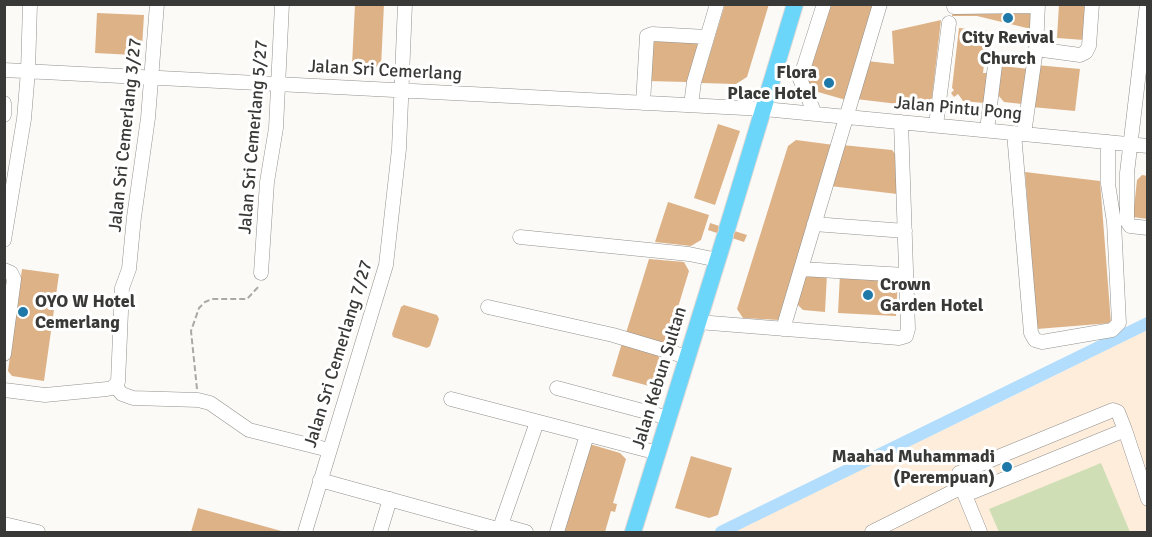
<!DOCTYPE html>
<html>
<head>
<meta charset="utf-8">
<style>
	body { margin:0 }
	#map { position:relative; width:1152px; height:537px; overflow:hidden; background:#fbfaf7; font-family:Signika,sans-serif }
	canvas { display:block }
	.frame { position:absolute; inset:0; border:6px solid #393938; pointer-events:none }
</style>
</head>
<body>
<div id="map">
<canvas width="1152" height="537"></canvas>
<div class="frame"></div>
</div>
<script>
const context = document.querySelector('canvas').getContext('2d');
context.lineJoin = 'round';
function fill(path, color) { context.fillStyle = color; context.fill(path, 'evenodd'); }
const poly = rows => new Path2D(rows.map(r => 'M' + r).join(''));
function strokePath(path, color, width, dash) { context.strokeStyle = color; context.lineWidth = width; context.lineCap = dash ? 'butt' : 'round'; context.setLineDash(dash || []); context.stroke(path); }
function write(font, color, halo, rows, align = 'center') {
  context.font = font + ' Signika,sans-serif'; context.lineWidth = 6; context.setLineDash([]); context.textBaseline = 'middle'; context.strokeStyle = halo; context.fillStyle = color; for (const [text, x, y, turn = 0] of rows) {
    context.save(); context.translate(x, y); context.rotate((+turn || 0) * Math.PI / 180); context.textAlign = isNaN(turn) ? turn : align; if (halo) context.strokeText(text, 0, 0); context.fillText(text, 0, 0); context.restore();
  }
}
const education = poly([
	[1147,330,1147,532,732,532,1001,402]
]);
const green = poly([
	[1101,463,1130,532,999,532,989,509]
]);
const canal = poly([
	[721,532,1148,323]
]);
const building = poly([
	[355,4,384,4,381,67,352,65],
	[725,4,769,4,747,77,736,84,701,83],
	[828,4,875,4,846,100,804,88],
	[1059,4,1086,4,1084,40,1057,38],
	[953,11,1031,13,1031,29,977,16,952,16],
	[97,13,144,15,142,48,134,55,95,53],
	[941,20,932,98,923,107,856,99,867,61,894,64,892,31],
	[959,28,988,31,983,73,987,73,984,103,963,101,958,94,954,97,951,93,954,90,952,88],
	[649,37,701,39,687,82,647,81],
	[1036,65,1080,69,1075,111,1032,107],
	[1002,66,1029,69,1022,104,1004,102,998,95],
	[718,124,740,131,715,205,694,198],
	[796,140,834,145,779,320,743,318,737,309,788,146],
	[842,145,892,150,896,155,897,194,830,186],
	[1025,172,1100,181,1111,323,1037,329],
	[1142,175,1148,176,1148,219,1133,217,1137,180],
	[668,202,709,215,701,240,691,246,655,242],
	[710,223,747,235,744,242,708,230],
	[649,259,684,262,689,271,668,340,660,344,626,333],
	[22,269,59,274,44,381,12,376,8,371],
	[804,272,827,274,825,312,803,310,796,303],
	[840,274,898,277,896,316,838,313],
	[404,305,437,315,439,319,430,346,427,348,393,337,392,334,401,307],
	[622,343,656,353,661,361,653,387,612,376],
	[586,443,620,453,626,459,613,503,617,504,615,512,611,511,605,532,558,532],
	[691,456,732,468,718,515,709,518,675,508],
	[198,508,285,532,191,532]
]);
const path = poly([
	[197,389,191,331,199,308,205,302,212,299,247,299,260,285]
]);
const minor = poly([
	[1147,4,1127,173,1127,221,1130,226,1148,228],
	[954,7,1038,6],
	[1036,49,1080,55,1086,52,1089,46,1092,4],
	[4,70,764,109,1148,146],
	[4,103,4,115],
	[643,103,647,36,652,34,707,37],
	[691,105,694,82,717,4],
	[815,114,800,79,824,4],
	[936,125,949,23],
	[987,130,995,65],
	[1014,133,1031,333,1035,340,1042,342,1112,330,1119,323,1114,222,1108,184,1108,142],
	[1024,134,1036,49,1038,4],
	[814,224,905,231],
	[520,237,689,254,718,260],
	[4,240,24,119,28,71,30,4],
	[801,269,906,275],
	[4,270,11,273,14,279,4,354],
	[261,273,267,182,276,128,282,4],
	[488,307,613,335,687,357],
	[698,322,899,338,906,336,908,329,901,122],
	[783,329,880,4],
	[115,386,122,394,133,398,198,400,210,403,249,430,329,450],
	[557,388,669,418],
	[4,390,45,395,107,389,112,388,118,382,122,288,129,269,134,217,148,118,157,4],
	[451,399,658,453],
	[320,480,501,530],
	[965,495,1125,430],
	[4,524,38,532],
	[501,525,526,532],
	[305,532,386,265,399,149,405,4],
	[380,532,390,499],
	[500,532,502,522,537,422],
	[557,532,587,435],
	[872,532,962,487],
	[980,532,958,478,959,473,1113,410,1118,412,1125,430,1148,499]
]);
const major = poly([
	[727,229,795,4],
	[633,532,725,236]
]);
const markers = [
	[1008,18,6,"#1f79a8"],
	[829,83,6,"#1f79a8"],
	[868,295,6,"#1f79a8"],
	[23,312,6,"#1f79a8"],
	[1007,467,6,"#1f79a8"]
];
const poiNames = [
	["City Revival",1008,38,"center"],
	["Church",1008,59,"center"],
	["Flora",817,73],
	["Place Hotel",817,94],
	["Crown",880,285,"left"],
	["Garden Hotel",880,306,"left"],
	["OYO W Hotel",35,302,"left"],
	["Cemerlang",35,323,"left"],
	["Maahad Muhammadi",995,457],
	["(Perempuan)",995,478]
];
const streetNames = [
	["Jalan Sri Cemerlang",385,71,3],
	["Jalan Pintu Pong",958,109,5],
	["Jalan Sri Cemerlang 3/27",126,135,-84],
	["Jalan Sri Cemerlang 5/27",254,137,-85],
	["Jalan Sri Cemerlang 7/27",339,354,-73],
	["Jalan Kebun Sultan",660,378,-73]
];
fill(education, '#ffeddb');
fill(green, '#cfdeb5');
strokePath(canal, '#b2ddfc', 12);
fill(building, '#deb287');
strokePath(minor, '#92918e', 15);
strokePath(major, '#d7d7d7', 18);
strokePath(path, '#a9a9a7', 2, [6, 3]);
strokePath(minor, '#fff', 14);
strokePath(major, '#6bd6f9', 16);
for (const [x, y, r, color] of markers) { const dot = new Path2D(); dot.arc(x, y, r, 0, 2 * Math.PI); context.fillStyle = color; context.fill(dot); strokePath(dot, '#fff', 2); }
write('bold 18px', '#393938', '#fff', poiNames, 'right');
write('18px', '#393938', '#fff', streetNames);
</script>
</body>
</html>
